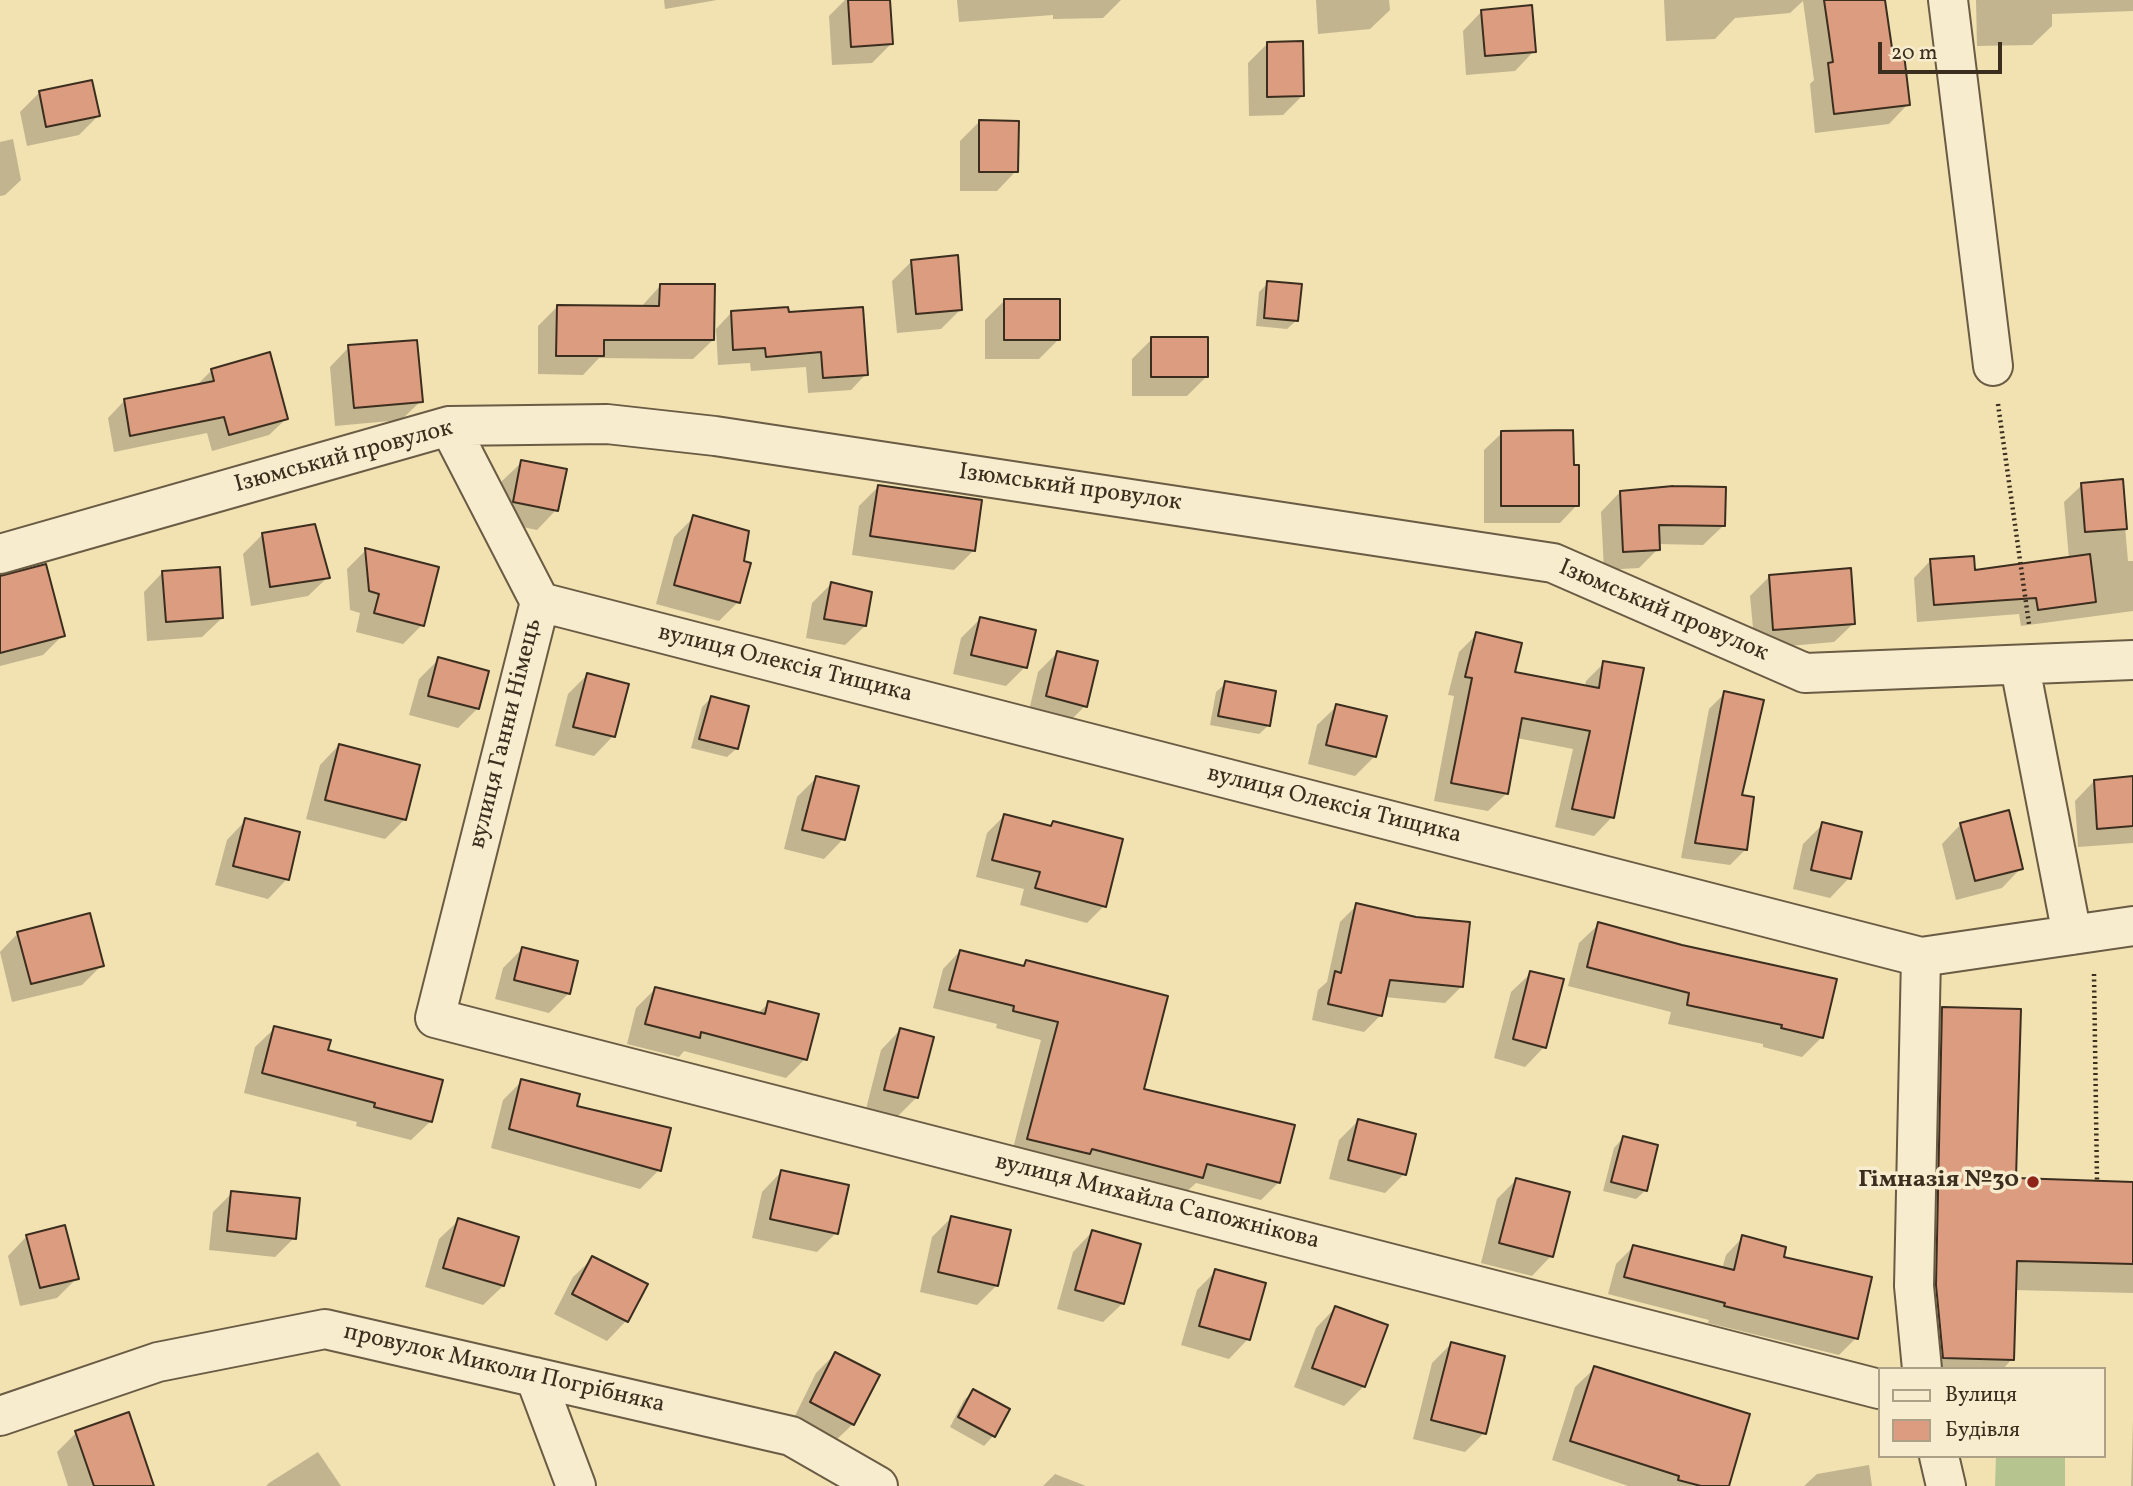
<!DOCTYPE html>
<html>
<head>
<meta charset="utf-8">
<style>
	body { margin:0 }
	#map { position:relative; width:2133px; height:1486px; overflow:hidden; background:#f2e2b2; font-family:Vollkorn,serif }
	canvas { display:block }
	.legend { position:absolute; left:1878px; top:1367px; width:228px; height:91px; box-sizing:border-box; background:#f7eccd; border:2px solid #aca087; margin:0; padding:9px 12px; list-style:none; font-size:21px; color:#3c2e1f }
	.legend li { display:flex; align-items:center; gap:14px; height:35px }
	.legend b { width:35px; border:2px solid #aca087 }
	.scale { position:absolute; left:1878px; top:42px; width:124px; height:32px; box-sizing:border-box; border:4px solid #3c2e1f; border-top:0; padding-left:9px; font-size:21px; line-height:24px; white-space:nowrap; color:#3c2e1f; -webkit-text-stroke:5px #f7eccd; paint-order:stroke }
</style>
</head>
<body>
<div id="map">
<canvas width="2133" height="1486"></canvas>
<ul class="legend">
<li><b style="height:9px;background:#f7eccd"></b>Вулиця</li>
<li><b style="height:19px;background:#dc9c7f"></b>Будівля</li>
</ul>
<div class="scale">20 m</div>
</div>
<script>
const context = document.querySelector('canvas').getContext('2d');
context.lineJoin = 'round';
function fill(path, color) { context.fillStyle = color; context.fill(path, 'evenodd'); }
const poly = rows => new Path2D(rows.map(r => 'M' + r).join(''));
function strokePath(path, color, width, dash) { context.strokeStyle = color; context.lineWidth = width; context.lineCap = dash ? 'butt' : 'round'; context.setLineDash(dash || []); context.stroke(path); }
function write(font, color, halo, rows, align = 'center') {
  context.font = font + ' Vollkorn,serif'; context.lineWidth = 7; context.setLineDash([]); context.textBaseline = 'middle'; context.strokeStyle = halo; context.fillStyle = color; for (const [text, x, y, turn = 0] of rows) {
    context.save(); context.translate(x, y); context.rotate((+turn || 0) * Math.PI / 180); context.textAlign = isNaN(turn) ? turn : align; if (halo) context.strokeText(text, 0, 0); context.fillText(text, 0, 0); context.restore();
  }
}
const green = poly([
	[1996,1456,2065,1456,2065,1486,1995,1486]
]);
const shadow = poly([
	[664,0,717,0,665,9],
	[845,0,888,0,891,44,872,63,832,65,829,16],
	[957,0,1121,0,1103,18,1053,19,1053,15,959,22],
	[1316,0,1389,0,1390,10,1370,29,1318,34],
	[1664,0,1884,0,1892,57,1908,104,1889,124,1815,133,1810,84,1814,80,1803,1,1790,13,1735,18,1715,39,1666,41],
	[1976,0,2133,0,2133,11,2052,14,2052,26,2032,45,1977,46],
	[1482,11,1534,51,1515,71,1466,75,1463,31],
	[1267,44,1302,96,1283,115,1249,116,1248,63],
	[40,92,98,116,79,135,27,146,20,112],
	[979,122,1016,171,997,191,960,191,960,141],
	[13,139,21,180,5,195,0,196,0,142],
	[911,262,961,309,941,329,897,333,892,281],
	[1268,283,1297,320,1287,329,1256,326,1259,292],
	[660,286,713,340,693,359,599,358,583,375,538,374,538,326,558,306,641,307],
	[1004,301,1059,339,1039,359,985,359,985,320],
	[731,313,787,314,866,374,851,390,808,393,806,367,751,371,750,363,718,365,716,329],
	[1152,339,1206,377,1187,396,1132,396,1132,359],
	[349,347,421,401,401,420,335,426,330,367],
	[212,370,286,419,269,435,212,451,207,433,114,452,108,418,124,401,195,387],
	[1502,433,1572,466,1577,505,1560,523,1484,523,1484,450],
	[522,462,556,510,537,530,494,521,502,481],
	[2121,481,2128,561,2133,561,2133,611,2021,626,2019,614,1917,622,1914,578,1931,560,1973,571,2069,559,2064,502,2082,485],
	[878,487,973,551,954,570,852,555,859,506],
	[1620,492,1723,526,1703,545,1658,544,1658,549,1639,568,1604,570,1601,512],
	[694,517,738,602,719,621,656,604,674,537],
	[263,534,328,577,308,596,251,606,243,554],
	[366,550,422,625,403,644,356,632,360,613,350,610,347,569],
	[163,572,222,618,202,637,147,641,144,592],
	[1770,576,1854,623,1834,642,1755,649,1750,596],
	[0,577,63,635,43,655,0,666],
	[831,584,865,626,845,645,806,638,812,603],
	[980,619,1025,667,1006,686,953,674,961,638],
	[1477,634,1512,673,1585,687,1586,681,1604,663,1612,817,1594,836,1555,827,1573,749,1517,738,1507,793,1488,811,1434,801,1454,696,1448,695,1459,652],
	[1057,653,1085,706,1066,725,1028,715,1038,672],
	[439,659,478,708,458,728,409,715,419,679],
	[587,675,613,736,594,756,555,746,568,694],
	[1226,683,1269,725,1259,734,1210,725,1216,692],
	[1725,693,1745,850,1730,865,1681,858,1709,709],
	[711,698,737,748,727,757,691,748,702,707],
	[1337,706,1375,756,1355,776,1308,764,1317,725],
	[339,745,418,766,404,820,385,839,306,819,320,765],
	[816,778,843,839,824,859,784,849,797,797],
	[2133,778,2133,843,2078,847,2075,801,2094,781],
	[1004,816,1048,828,1053,823,1104,906,1087,923,1020,905,1024,889,976,877,987,833],
	[246,820,287,879,268,899,215,885,227,840],
	[1823,824,1849,878,1830,898,1793,889,1803,844],
	[1961,824,2021,868,2002,888,1956,900,1942,844],
	[1357,905,1462,986,1445,1003,1385,997,1381,1015,1364,1032,1312,1020,1318,990,1327,982,1340,922],
	[1599,924,1822,1037,1802,1057,1763,1047,1763,1044,1668,1024,1671,1012,1568,986,1579,943],
	[18,933,102,965,82,985,12,1002,0,952],
	[522,949,576,963,568,994,549,1013,495,999,503,968],
	[960,951,1022,967,1026,962,1142,1090,1279,1182,1261,1200,1196,1183,1184,1194,1011,1156,1041,1040,996,1028,997,1024,933,1008,943,969],
	[1531,973,1544,1047,1525,1067,1494,1058,1511,992],
	[655,989,757,1014,769,1003,805,1059,786,1078,684,1051,679,1057,627,1044,636,1008],
	[1943,1009,2015,1180,2133,1183,2133,1293,2014,1290,2012,1359,2003,1369,1913,1369,1914,1038],
	[275,1028,326,1052,431,1121,411,1140,356,1126,357,1122,244,1093,255,1047],
	[900,1030,917,1097,897,1117,866,1109,881,1050],
	[522,1081,575,1107,659,1170,640,1189,491,1148,503,1100],
	[1358,1121,1404,1174,1385,1193,1329,1179,1339,1140],
	[1623,1138,1646,1190,1636,1199,1603,1191,1614,1148],
	[781,1172,836,1233,817,1252,752,1238,762,1192],
	[1516,1180,1551,1256,1532,1276,1481,1263,1497,1199],
	[232,1193,294,1238,275,1257,209,1250,213,1212],
	[951,1218,997,1285,977,1305,920,1292,932,1237],
	[459,1220,503,1286,483,1305,425,1287,439,1239],
	[1092,1232,1123,1303,1103,1322,1057,1309,1073,1252],
	[27,1236,77,1278,57,1298,20,1306,8,1256],
	[1743,1237,1782,1258,1856,1338,1839,1355,1708,1323,1709,1320,1608,1294,1616,1264,1633,1247,1722,1269,1726,1255],
	[593,1258,646,1285,626,1321,607,1341,554,1314,573,1277],
	[1216,1271,1248,1339,1229,1359,1181,1345,1197,1290],
	[1335,1308,1364,1386,1344,1406,1294,1387,1316,1328],
	[1451,1344,1484,1433,1465,1452,1413,1439,1432,1363],
	[835,1354,853,1424,833,1443,792,1422,816,1373],
	[1595,1368,1727,1486,1628,1486,1552,1460,1575,1387],
	[973,1391,1008,1410,993,1436,984,1446,950,1427,964,1400],
	[2133,1421,2133,1486,2131,1486],
	[76,1433,146,1486,68,1486,57,1452],
	[318,1452,341,1486,266,1486,269,1483],
	[1869,1465,1872,1486,1804,1486,1817,1474],
	[1055,1474,1086,1486,1043,1486]
]);
const building = poly([
	[848,0,890,0,893,44,851,47,848,0],
	[1824,0,1885,0,1893,55,1904,54,1910,105,1834,114,1828,63,1833,62,1824,0],
	[1532,5,1536,52,1485,56,1481,10,1532,5],
	[1303,41,1304,96,1267,97,1267,42,1303,41],
	[92,80,100,116,46,127,39,91,92,80],
	[979,120,1019,121,1018,172,979,172,979,120],
	[958,255,962,310,916,314,911,260,958,255],
	[1267,281,1302,284,1298,321,1264,318,1267,281],
	[660,284,715,284,714,340,604,340,604,356,556,356,557,305,659,306,660,284],
	[1004,299,1060,299,1060,340,1004,340,1004,299],
	[788,307,789,312,863,307,868,375,823,378,821,352,766,357,765,348,733,350,731,311,788,307],
	[1151,337,1208,337,1208,377,1151,377,1151,337],
	[417,340,423,402,354,408,348,345,417,340],
	[270,352,288,419,229,435,224,417,130,436,124,399,214,381,211,369,270,352],
	[1573,430,1574,465,1579,465,1579,506,1501,506,1501,431,1573,430],
	[521,460,567,469,558,511,513,502,521,460],
	[2123,479,2127,529,2085,532,2081,483,2123,479],
	[878,485,982,500,975,551,870,536,878,485],
	[1673,486,1726,487,1725,526,1659,525,1660,550,1623,552,1620,491,1673,486],
	[693,515,749,531,744,561,751,563,740,603,674,585,693,515],
	[315,524,330,578,270,587,262,533,315,524],
	[365,548,439,567,424,626,374,613,379,594,369,591,365,548],
	[2090,554,2096,602,2038,610,2036,598,1934,605,1930,559,1974,556,1975,570,2090,554],
	[46,564,65,636,0,653,0,576,46,564],
	[220,567,223,618,166,622,162,571,220,567],
	[1851,568,1855,624,1773,630,1769,575,1851,568],
	[831,582,872,592,866,626,824,619,831,582],
	[980,617,1036,630,1027,668,971,655,980,617],
	[1476,632,1522,643,1515,672,1599,688,1603,661,1644,668,1614,818,1572,809,1590,731,1522,718,1508,794,1451,783,1472,678,1465,677,1476,632],
	[1057,651,1098,661,1087,707,1046,696,1057,651],
	[438,657,489,671,479,709,428,696,438,657],
	[587,673,629,684,615,737,573,727,587,673],
	[1225,681,1276,691,1270,726,1218,716,1225,681],
	[1724,691,1764,700,1742,795,1754,797,1747,850,1695,843,1724,691],
	[711,696,749,706,738,749,699,739,711,696],
	[1336,704,1387,716,1376,757,1326,745,1336,704],
	[339,744,420,765,406,820,325,800,339,744],
	[816,776,859,786,845,840,802,830,816,776],
	[2133,776,2133,826,2097,829,2094,780,2133,776],
	[2009,810,2023,869,1975,881,1960,823,2009,810],
	[1004,814,1051,826,1053,821,1123,839,1106,907,1035,888,1040,872,992,860,1004,814],
	[245,818,300,832,289,880,233,866,245,818],
	[1822,822,1862,832,1851,879,1811,870,1822,822],
	[1356,903,1416,917,1470,922,1463,987,1390,980,1382,1016,1328,1004,1335,971,1341,973,1356,903],
	[90,913,104,966,31,984,17,932,90,913],
	[1598,922,1682,945,1837,979,1823,1038,1781,1028,1782,1025,1687,1005,1689,993,1587,967,1598,922],
	[522,947,578,961,570,994,514,980,522,947],
	[960,950,1024,966,1026,960,1168,996,1144,1089,1295,1125,1280,1183,1207,1164,1203,1178,1092,1149,1090,1154,1027,1139,1058,1022,1013,1011,1014,1006,949,990,960,950],
	[1530,971,1564,979,1546,1048,1513,1039,1530,971],
	[655,987,765,1014,768,1001,819,1014,807,1060,701,1032,700,1038,645,1024,655,987],
	[1942,1007,2021,1009,2016,1178,2133,1182,2133,1264,2017,1261,2014,1360,1943,1358,1936,1285,1942,1007],
	[274,1026,331,1040,328,1050,443,1080,432,1122,374,1107,375,1103,262,1073,274,1026],
	[900,1028,934,1037,918,1098,884,1090,900,1028],
	[521,1079,580,1094,577,1106,671,1128,661,1171,509,1129,521,1079],
	[1358,1119,1416,1134,1406,1175,1348,1160,1358,1119],
	[1623,1136,1658,1145,1647,1191,1611,1182,1623,1136],
	[781,1170,849,1185,838,1234,770,1219,781,1170],
	[1516,1178,1570,1192,1553,1257,1499,1243,1516,1178],
	[231,1191,300,1198,296,1239,227,1231,231,1191],
	[951,1216,1011,1230,998,1286,938,1272,951,1216],
	[458,1218,519,1237,504,1286,443,1268,458,1218],
	[65,1225,79,1279,40,1288,26,1235,65,1225],
	[1092,1230,1141,1244,1124,1304,1075,1290,1092,1230],
	[1742,1235,1786,1247,1784,1257,1872,1277,1858,1339,1724,1306,1725,1303,1624,1277,1633,1245,1734,1270,1742,1235],
	[592,1256,648,1284,628,1322,572,1294,592,1256],
	[1215,1269,1266,1283,1250,1340,1199,1326,1215,1269],
	[1335,1306,1388,1325,1365,1387,1312,1368,1335,1306],
	[1451,1342,1505,1356,1486,1434,1431,1420,1451,1342],
	[835,1352,880,1375,854,1425,810,1402,835,1352],
	[1594,1366,1750,1414,1729,1486,1701,1486,1678,1480,1679,1476,1570,1441,1594,1366],
	[973,1389,1010,1409,995,1437,958,1417,973,1389],
	[129,1412,154,1486,94,1486,75,1431,129,1412]
]);
const path = poly([
	[1998,404,2029,624],
	[2094,974,2097,1181]
]);
const minor = poly([
	[1948,0,1993,366],
	[449,426,540,602,435,1018,1879,1389],
	[0,554,449,426,607,424,715,436,1553,563,1805,673,2133,660],
	[540,602,1921,957,2133,926],
	[2020,667,2072,935],
	[1921,957,1914,1286,1922,1369],
	[535,1377,576,1486],
	[0,1416,158,1362,325,1329,791,1436,878,1486],
	[1939,1456,1946,1486]
]);
const markers = [
	[2033,1182,7,"#8f2418"]
];
const streetNames = [
	["Ізюмський провулок",344,458,-15],
	["Ізюмський провулок",1070,489,8],
	["Ізюмський провулок",1663,612,23],
	["вулиця Олексія Тищика",785,665,14],
	["вулиця Ганни Німець",507,734,-76],
	["вулиця Олексія Тищика",1334,806,14],
	["вулиця Михайла Сапожнікова",1157,1203,14],
	["провулок Миколи Погрібняка",504,1370,13]
];
const poiNames = [
	["Гімназія №30",2019,1182]
];
fill(green, '#b6c490');
fill(shadow, '#0003');
fill(building, '#dc9c7f');
strokePath(building, '#3c2e1f', 2);
strokePath(minor, '#6a5b44', 42);
strokePath(path, '#3c2e1f', 4.5, [2, 3.5]);
strokePath(minor, '#f7eccd', 38);
for (const [x, y, r, color] of markers) { const dot = new Path2D(); dot.arc(x, y, r, 0, 2 * Math.PI); context.fillStyle = color; context.fill(dot); strokePath(dot, '#f7eccd', 2.5); }
write('24px', '#3c2e1f', '#f7eccd', streetNames);
write('bold 24px', '#3c2e1f', '#f7eccd', poiNames, 'right');
</script>
</body>
</html>
